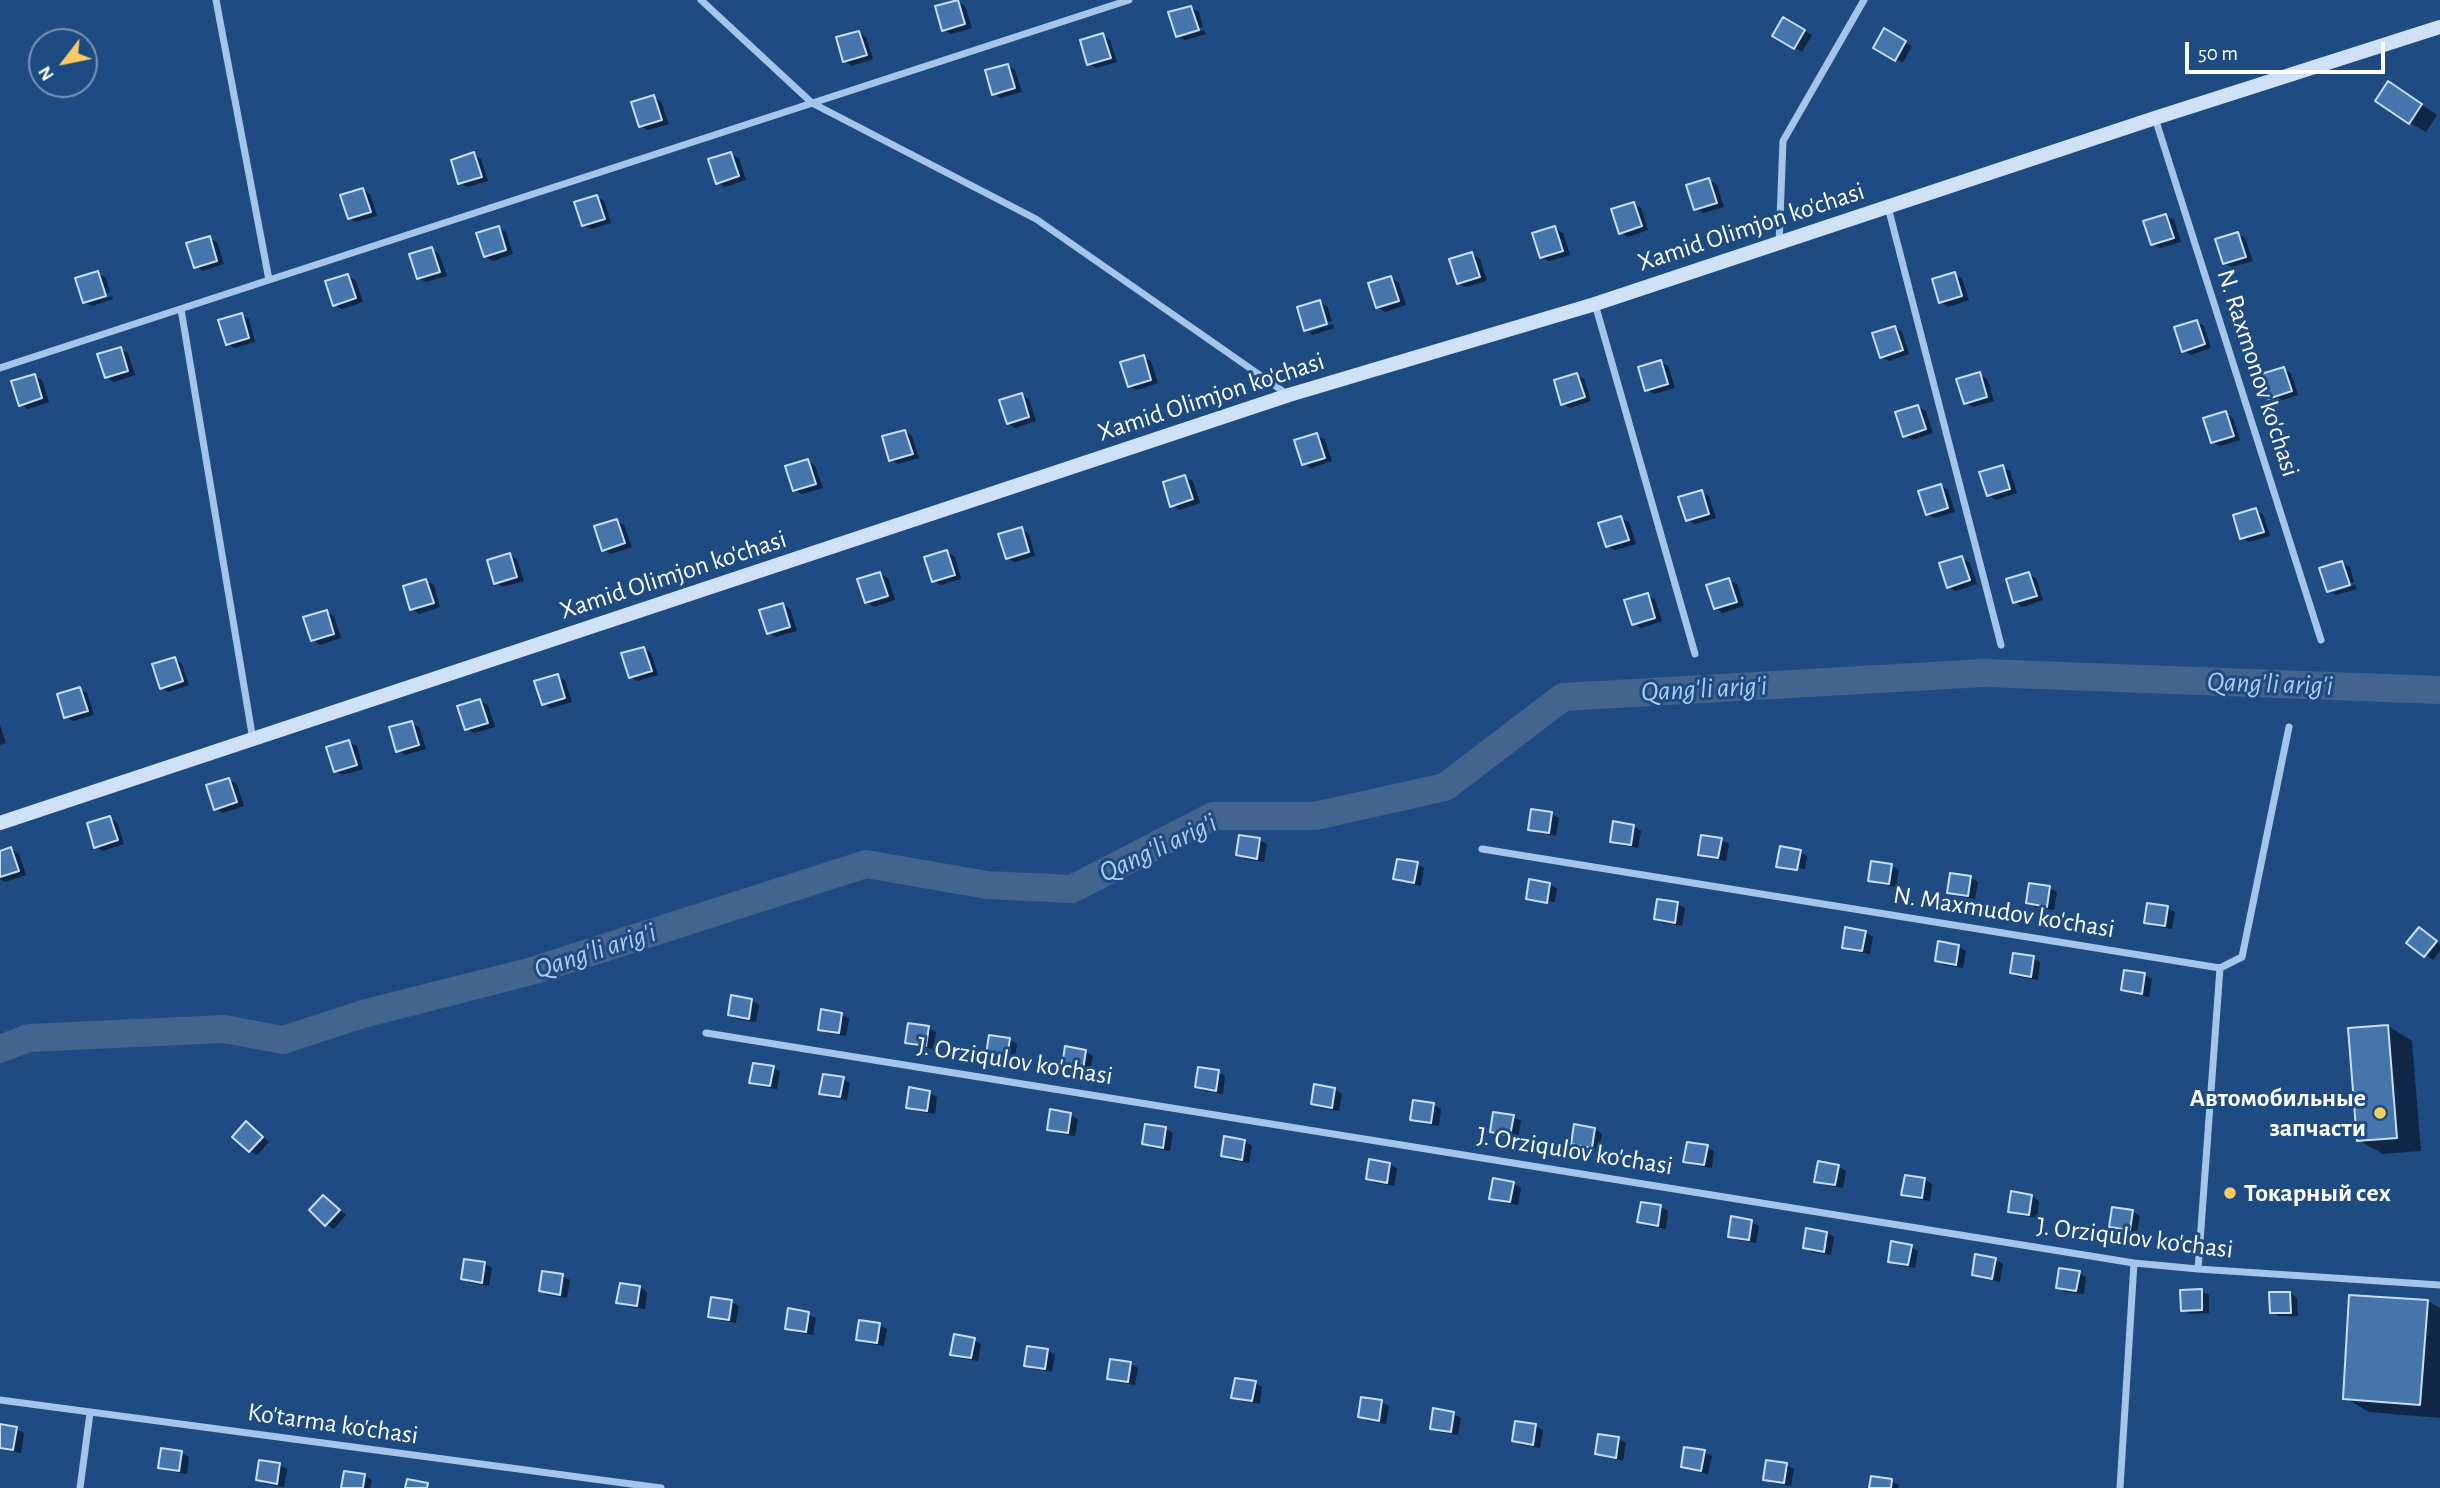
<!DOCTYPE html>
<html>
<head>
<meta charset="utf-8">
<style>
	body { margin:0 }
	#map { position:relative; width:2440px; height:1488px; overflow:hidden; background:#1e4b82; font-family:"Alegreya Sans",sans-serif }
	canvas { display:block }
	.north { position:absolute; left:28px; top:28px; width:70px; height:70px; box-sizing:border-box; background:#1e4b82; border:2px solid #7893b4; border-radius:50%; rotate:238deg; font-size:19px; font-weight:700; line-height:28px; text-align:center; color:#fff }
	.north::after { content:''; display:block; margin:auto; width:24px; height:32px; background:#f8cc63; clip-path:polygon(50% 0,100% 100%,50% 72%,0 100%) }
	.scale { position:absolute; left:2185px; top:42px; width:200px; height:32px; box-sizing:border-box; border:4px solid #fff; border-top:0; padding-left:9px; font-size:21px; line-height:24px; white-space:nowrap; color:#fff; -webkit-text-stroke:5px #1e4b82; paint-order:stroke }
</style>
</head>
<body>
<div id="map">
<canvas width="2440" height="1488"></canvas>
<div class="north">N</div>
<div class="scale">50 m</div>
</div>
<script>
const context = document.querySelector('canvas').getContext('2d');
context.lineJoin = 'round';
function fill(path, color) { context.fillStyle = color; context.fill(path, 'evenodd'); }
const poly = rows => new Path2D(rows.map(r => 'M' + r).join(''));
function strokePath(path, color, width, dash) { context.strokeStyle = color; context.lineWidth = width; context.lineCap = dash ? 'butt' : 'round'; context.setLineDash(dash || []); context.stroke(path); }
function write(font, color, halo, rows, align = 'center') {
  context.font = font + ' "Alegreya Sans",sans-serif'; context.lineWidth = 6; context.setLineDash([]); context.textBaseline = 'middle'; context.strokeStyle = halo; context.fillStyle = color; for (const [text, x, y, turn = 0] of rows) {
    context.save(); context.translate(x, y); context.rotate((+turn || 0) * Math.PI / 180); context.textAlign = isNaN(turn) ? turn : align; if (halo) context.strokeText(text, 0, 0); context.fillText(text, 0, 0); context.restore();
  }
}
const shadow = poly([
	[957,1,965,6,972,28,951,34,944,30],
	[1191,8,1199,12,1203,27,1181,34,1181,37,1204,30,1206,34,1185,40,1177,36],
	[1784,19,1812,35,1802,52,1775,36],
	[1885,31,1912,46,1903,63,1875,47],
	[858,33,866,37,873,59,852,66,845,61],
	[1102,35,1110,40,1117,62,1096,68,1089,64],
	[1008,66,1015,70,1022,92,1001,98,994,94],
	[2405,93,2437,115,2426,132,2410,123],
	[654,97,661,102,669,124,648,130,640,126],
	[473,154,481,159,488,181,467,187,460,183],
	[731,154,739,158,746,180,725,187,717,182],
	[1709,180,1717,185,1724,207,1703,213,1696,209],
	[363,189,370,194,377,216,356,222,349,218],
	[597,197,604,201,611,223,591,229,583,225],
	[1634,204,1641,208,1648,230,1628,237,1620,232],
	[2166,215,2174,220,2181,242,2160,248,2152,244],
	[499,228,506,232,513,254,493,261,485,256],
	[1555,228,1563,233,1570,255,1549,261,1541,257],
	[2238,234,2245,238,2253,261,2232,267,2224,263],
	[209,238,217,242,224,264,203,271,196,266],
	[432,249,439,254,447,276,426,282,418,278],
	[1472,254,1480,259,1487,281,1466,287,1458,283],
	[98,273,106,278,110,292,88,299,88,303,112,296,113,299,92,306,84,302],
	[1954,274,1962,278,1969,300,1948,307,1941,302],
	[348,276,356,281,363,302,342,309,334,305],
	[1391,278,1399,283,1406,305,1385,312,1377,307],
	[1319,302,1327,306,1332,321,1309,328,1309,332,1333,324,1334,328,1313,335,1306,330],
	[241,315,249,319,255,342,235,348,227,344],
	[2197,322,2204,326,2211,348,2191,355,2183,350],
	[1895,328,1902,332,1909,354,1889,361,1881,357],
	[121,349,128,353,135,375,114,382,106,377],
	[1143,357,1151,361,1158,383,1137,390,1129,386],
	[1660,361,1668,366,1675,388,1654,394,1647,390],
	[2283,369,2291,373,2298,395,2277,402,2270,397],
	[1979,374,1987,379,1994,401,1973,407,1966,403],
	[1576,375,1584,379,1591,401,1570,408,1563,403],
	[34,376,42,380,49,402,28,409,21,404],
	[1022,395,1029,399,1036,421,1015,428,1008,423],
	[1918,407,1926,411,1933,433,1912,440,1904,435],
	[2226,413,2233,418,2240,440,2220,446,2212,442],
	[905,431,912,436,919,458,898,464,891,460],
	[1317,435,1325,440,1332,461,1311,468,1304,464],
	[808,461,815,466,823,488,802,494,794,490],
	[2002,467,2010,471,2017,493,1996,500,1989,495],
	[1185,477,1193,481,1200,503,1179,510,1172,505],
	[1941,485,1948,490,1955,512,1935,518,1927,514],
	[1701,492,1709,496,1716,518,1695,524,1687,520],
	[2255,510,2263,514,2270,536,2249,542,2242,538],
	[1621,518,1629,522,1636,544,1615,550,1607,546],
	[617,521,624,525,632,547,611,554,603,550],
	[1021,529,1029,534,1035,556,1015,562,1007,558],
	[947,552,955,557,961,579,941,585,933,581],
	[510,555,517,559,524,581,503,587,496,583],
	[1962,558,1970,563,1977,584,1956,591,1948,587],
	[2342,563,2350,567,2354,582,2332,589,2332,593,2355,585,2357,589,2336,595,2328,591],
	[880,574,888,578,895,600,874,607,866,602],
	[2028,574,2036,578,2043,600,2022,607,2015,602],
	[1729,580,1737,584,1744,606,1723,613,1715,608],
	[426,581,434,585,440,607,419,614,412,609],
	[1647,595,1655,599,1662,621,1641,628,1634,624],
	[782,604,790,609,797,631,776,637,769,633],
	[326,612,334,616,341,638,320,645,313,640],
	[644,648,651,653,658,675,637,681,630,677],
	[175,659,182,664,189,685,168,692,161,688],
	[557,676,565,680,572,702,551,708,544,704],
	[80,689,87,693,94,715,73,721,66,717],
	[480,701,488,705,495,727,474,733,466,729],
	[411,723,419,727,426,749,405,755,398,751],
	[0,725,6,743,0,745],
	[349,742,357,746,363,769,343,775,335,771],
	[229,780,237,784,244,806,223,813,215,808],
	[1552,814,1559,818,1556,836,1537,833,1530,829],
	[110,818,117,822,124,844,103,851,96,847],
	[1633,826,1641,831,1638,848,1619,845,1612,841],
	[1259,840,1267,844,1264,862,1245,859,1238,854],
	[1721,840,1729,844,1726,861,1707,858,1700,854],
	[11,849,19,854,26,875,5,882,0,879,0,853],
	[1800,852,1807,856,1805,869,1784,866,1784,869,1778,866],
	[1417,864,1424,868,1421,886,1402,882,1395,878],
	[1892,866,1899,870,1896,887,1877,884,1870,880],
	[1971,878,1978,882,1975,899,1956,896,1949,892],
	[1549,884,1557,889,1555,902,1533,899,1533,902,1528,898],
	[2049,888,2057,892,2054,910,2035,907,2028,902],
	[1678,904,1685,908,1682,926,1663,923,1656,918],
	[2167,908,2175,912,2172,929,2153,926,2145,922],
	[2420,929,2440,944,2440,951,2433,960,2409,943],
	[1865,932,1873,937,1870,954,1851,951,1844,947],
	[1958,946,1966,951,1963,968,1944,965,1937,960],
	[2033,958,2040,962,2038,980,2019,977,2011,973],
	[2145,975,2152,979,2149,997,2130,993,2123,989],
	[751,1000,759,1005,756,1022,737,1019,729,1015],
	[841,1014,849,1019,846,1036,827,1033,820,1029],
	[2388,1026,2412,1041,2421,1151,2383,1154,2358,1140],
	[929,1028,936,1032,933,1049,914,1046,907,1042],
	[991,1037,1010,1040,1017,1044,1014,1062,995,1059,988,1054],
	[1085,1051,1093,1056,1090,1073,1071,1070,1063,1066],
	[773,1067,780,1072,777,1089,759,1086,751,1082],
	[1218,1072,1225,1076,1223,1094,1204,1091,1197,1086],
	[843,1079,850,1083,847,1100,828,1097,821,1093],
	[911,1089,930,1093,937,1097,935,1114,916,1111,908,1107],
	[1334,1089,1342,1094,1339,1111,1320,1108,1313,1103],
	[1415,1102,1434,1105,1441,1109,1439,1126,1420,1123,1412,1119],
	[1071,1115,1078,1119,1075,1136,1056,1133,1049,1129],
	[1513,1117,1521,1121,1518,1139,1499,1135,1492,1131],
	[247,1123,269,1142,257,1155,250,1151],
	[1165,1129,1173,1133,1170,1151,1151,1148,1143,1143],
	[1595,1129,1602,1134,1599,1151,1580,1148,1573,1144],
	[1245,1141,1252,1146,1249,1163,1230,1160,1223,1156],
	[1707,1147,1714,1151,1712,1168,1693,1165,1685,1161],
	[1390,1164,1397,1169,1394,1186,1375,1183,1368,1179],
	[1838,1166,1846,1171,1843,1188,1824,1185,1816,1181],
	[1925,1180,1932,1184,1930,1201,1911,1198,1903,1194],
	[1513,1183,1521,1188,1518,1205,1499,1202,1491,1198],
	[2013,1193,2032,1196,2039,1201,2037,1218,2018,1215,2010,1211],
	[324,1197,346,1215,334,1229,326,1224],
	[1661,1207,1668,1211,1666,1229,1647,1226,1639,1221],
	[2133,1212,2140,1216,2137,1233,2118,1230,2111,1226],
	[1751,1222,1759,1226,1756,1243,1737,1240,1730,1236],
	[1827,1233,1834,1237,1831,1255,1812,1252,1805,1247],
	[1911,1247,1918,1251,1915,1268,1897,1265,1889,1261],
	[1995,1260,2003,1264,2000,1282,1981,1278,1974,1274],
	[485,1264,492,1268,489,1286,470,1283,463,1278],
	[2079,1273,2086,1277,2084,1294,2065,1292,2058,1287],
	[562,1276,570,1280,567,1298,548,1295,541,1291],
	[621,1285,640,1287,647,1292,645,1309,626,1306,618,1302],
	[2201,1291,2209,1295,2209,1313,2190,1314,2183,1310],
	[2290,1293,2297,1298,2298,1316,2279,1316,2271,1312],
	[2428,1301,2440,1308,2440,1418,2369,1412,2345,1398],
	[732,1302,739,1306,736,1323,717,1320,710,1316],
	[808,1314,816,1318,813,1335,794,1332,787,1328],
	[879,1325,887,1329,884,1346,865,1343,858,1339],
	[974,1340,981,1344,978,1361,959,1358,952,1354],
	[1048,1351,1055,1355,1052,1372,1033,1369,1026,1365],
	[1131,1364,1138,1368,1135,1385,1116,1382,1109,1378],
	[1255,1383,1262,1387,1260,1404,1241,1401,1233,1397],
	[1381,1402,1389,1406,1386,1424,1367,1421,1360,1416],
	[1454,1414,1461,1418,1458,1435,1439,1432,1432,1428],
	[0,1426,16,1429,24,1433,21,1453,0,1449],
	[1535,1426,1543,1430,1540,1448,1521,1445,1514,1440],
	[1600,1436,1619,1439,1626,1443,1623,1461,1605,1457,1597,1453],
	[163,1450,182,1453,189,1457,187,1474,168,1471,160,1467],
	[1704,1452,1712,1456,1708,1474,1690,1470,1682,1466],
	[280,1465,287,1469,284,1487,265,1484,258,1479],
	[1786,1465,1794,1469,1791,1486,1772,1483,1765,1479],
	[364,1476,372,1480,370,1488,343,1488],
	[1891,1481,1899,1485,1898,1488,1871,1488]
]);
const canal = poly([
	[0,1049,29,1038,224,1029,283,1040,363,1014,532,971,866,864,987,885,1072,889,1213,816,1315,816,1445,787,1563,697,1984,673,2440,690]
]);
const building = poly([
	[958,0,965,24,942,31,935,6,958,0],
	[1191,6,1199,30,1176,37,1168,12,1191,6],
	[1783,17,1805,30,1794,49,1772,36,1783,17],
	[1884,28,1906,41,1895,61,1873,48,1884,28],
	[859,31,867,55,843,62,836,37,859,31],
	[1103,33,1111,58,1087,65,1080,40,1103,33],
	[1008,64,1015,88,992,95,985,70,1008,64],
	[2388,81,2422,104,2409,124,2375,101,2388,81],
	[654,95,662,120,639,127,631,102,654,95],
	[474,152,482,177,458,184,451,160,474,152],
	[731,152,739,176,716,184,708,159,731,152],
	[1709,178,1717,203,1694,210,1686,185,1709,178],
	[363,188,371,212,348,219,340,195,363,188],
	[597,195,605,219,582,226,574,202,597,195],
	[1634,202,1642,226,1619,234,1611,209,1634,202],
	[2166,214,2174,238,2151,245,2143,221,2166,214],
	[499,226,506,250,484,257,476,233,499,226],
	[1555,226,1563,251,1540,258,1532,233,1555,226],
	[2238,232,2246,257,2223,264,2215,239,2238,232],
	[210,236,217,261,194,268,186,243,210,236],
	[432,247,440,272,417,279,409,254,432,247],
	[1472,252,1480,277,1457,284,1449,259,1472,252],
	[98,271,106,296,83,303,75,278,98,271],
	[1955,272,1962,296,1939,303,1932,279,1955,272],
	[348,274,356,298,333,306,325,281,348,274],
	[1391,276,1399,301,1376,308,1368,283,1391,276],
	[1320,300,1327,324,1304,331,1297,307,1320,300],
	[242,313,249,338,226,345,218,320,242,313],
	[2197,320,2205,344,2182,352,2174,327,2197,320],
	[1895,326,1903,350,1880,358,1872,333,1895,326],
	[121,347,128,371,105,378,97,354,121,347],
	[1144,355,1151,380,1128,387,1120,362,1144,355],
	[1661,360,1668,384,1645,391,1638,367,1661,360],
	[2284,367,2292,391,2268,399,2261,374,2284,367],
	[1980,372,1987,397,1964,404,1956,379,1980,372],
	[1577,373,1585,397,1561,405,1554,380,1577,373],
	[35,374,42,398,19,406,11,381,35,374],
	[1022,393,1029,417,1007,424,999,400,1022,393],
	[1918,405,1926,429,1903,437,1895,412,1918,405],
	[2226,411,2234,436,2211,443,2203,418,2226,411],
	[905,430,913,454,889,461,882,436,905,430],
	[1317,433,1325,458,1302,465,1294,440,1317,433],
	[808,459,816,484,793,491,785,466,808,459],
	[2003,465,2010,489,1987,496,1979,472,2003,465],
	[1185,475,1193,499,1170,507,1163,482,1185,475],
	[1941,484,1948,508,1926,515,1918,491,1941,484],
	[1702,490,1709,514,1686,521,1678,497,1702,490],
	[2256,508,2264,532,2240,539,2233,515,2256,508],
	[1621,516,1629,540,1606,547,1598,523,1621,516],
	[617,519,625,543,602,551,594,526,617,519],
	[1022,527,1029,552,1006,559,998,534,1022,527],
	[947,550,955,575,932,582,924,557,947,550],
	[510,553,517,577,494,584,487,560,510,553],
	[1962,556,1970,580,1947,588,1939,563,1962,556],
	[2342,561,2350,585,2327,592,2319,568,2342,561],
	[880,572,888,596,865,603,857,579,880,572],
	[2029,572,2037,596,2013,603,2006,579,2029,572],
	[1729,578,1737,602,1714,609,1706,585,1729,578],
	[426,579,434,603,410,610,403,586,426,579],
	[1648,593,1655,618,1632,625,1624,600,1648,593],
	[783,603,790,627,767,634,759,610,783,603],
	[327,610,334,634,311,641,303,617,327,610],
	[644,647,652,671,629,678,621,653,644,647],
	[175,657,183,681,160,689,152,664,175,657],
	[558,674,565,698,542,705,534,681,558,674],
	[80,687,88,711,64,718,57,694,80,687],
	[480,699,488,723,465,730,457,706,480,699],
	[412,721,419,745,396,752,389,727,412,721],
	[349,740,357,765,334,772,326,747,349,740],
	[229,778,237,802,214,810,206,785,229,778],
	[1531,809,1552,812,1549,833,1528,830,1531,809],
	[110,816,118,840,94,848,87,823,110,816],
	[1613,821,1634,825,1631,845,1610,842,1613,821],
	[1239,835,1260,838,1257,859,1236,855,1239,835],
	[1701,835,1722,838,1718,858,1698,855,1701,835],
	[1780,846,1801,850,1797,870,1776,867,1780,846],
	[11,847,19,871,0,877,0,851,11,847],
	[1397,859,1418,862,1414,883,1393,879,1397,859],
	[1871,861,1892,864,1889,884,1868,881,1871,861],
	[1950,873,1971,876,1968,896,1947,893,1950,873],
	[1529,879,1550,883,1547,903,1526,899,1529,879],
	[2029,883,2050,886,2047,907,2026,903,2029,883],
	[1657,899,1678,902,1675,923,1654,919,1657,899],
	[2147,903,2168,906,2165,926,2144,923,2147,903],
	[1845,927,1866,931,1862,951,1842,948,1845,927],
	[2419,927,2437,941,2424,957,2406,943,2419,927],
	[1938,941,1959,945,1956,965,1935,961,1938,941],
	[2013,953,2034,956,2031,977,2010,973,2013,953],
	[2124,970,2145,973,2142,994,2121,990,2124,970],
	[731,995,752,999,749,1019,728,1015,731,995],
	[821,1009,842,1013,839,1033,818,1030,821,1009],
	[908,1023,929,1026,926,1046,905,1043,908,1023],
	[2388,1025,2397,1138,2357,1141,2348,1028,2388,1025],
	[989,1035,1010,1038,1007,1059,986,1055,989,1035],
	[1065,1046,1086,1050,1083,1070,1062,1066,1065,1046],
	[753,1063,774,1066,770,1086,749,1083,753,1063],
	[1198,1067,1219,1070,1216,1091,1195,1087,1198,1067],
	[823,1074,844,1077,840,1097,819,1094,823,1074],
	[1314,1084,1335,1088,1332,1108,1311,1104,1314,1084],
	[909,1087,930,1091,927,1111,906,1108,909,1087],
	[1413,1100,1434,1103,1431,1123,1410,1120,1413,1100],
	[1050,1109,1071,1113,1068,1133,1047,1130,1050,1109],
	[1493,1112,1514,1115,1510,1136,1490,1132,1493,1112],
	[246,1121,263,1137,249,1152,232,1137,246,1121],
	[1145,1124,1166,1127,1163,1148,1142,1144,1145,1124],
	[1574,1124,1595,1128,1592,1148,1571,1144,1574,1124],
	[1224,1136,1245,1140,1242,1160,1221,1156,1224,1136],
	[1687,1142,1708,1145,1704,1165,1683,1162,1687,1142],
	[1369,1159,1390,1163,1387,1183,1366,1179,1369,1159],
	[1818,1161,1839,1165,1835,1185,1814,1182,1818,1161],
	[1905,1175,1925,1178,1922,1198,1901,1195,1905,1175],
	[1493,1178,1514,1182,1510,1202,1489,1199,1493,1178],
	[2011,1191,2032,1195,2029,1215,2008,1212,2011,1191],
	[323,1195,340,1210,325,1226,309,1210,323,1195],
	[1641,1202,1661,1205,1658,1226,1637,1222,1641,1202],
	[2112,1207,2133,1210,2130,1230,2109,1227,2112,1207],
	[1731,1216,1752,1220,1749,1240,1728,1237,1731,1216],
	[1806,1228,1827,1232,1824,1252,1803,1248,1806,1228],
	[1891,1241,1912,1245,1908,1265,1888,1262,1891,1241],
	[1975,1254,1996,1258,1992,1279,1972,1275,1975,1254],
	[464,1259,485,1262,482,1283,461,1279,464,1259],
	[2059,1268,2080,1271,2076,1291,2056,1288,2059,1268],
	[542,1271,563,1274,560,1295,539,1291,542,1271],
	[620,1283,640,1286,637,1306,616,1303,620,1283],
	[2202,1289,2202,1310,2181,1311,2180,1290,2202,1289],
	[2269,1292,2290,1292,2291,1313,2270,1313,2269,1292],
	[2349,1295,2428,1300,2420,1405,2343,1399,2349,1295],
	[711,1297,732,1300,729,1320,708,1317,711,1297],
	[788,1308,809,1312,806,1332,785,1329,788,1308],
	[859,1320,880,1323,877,1343,856,1340,859,1320],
	[954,1334,975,1338,971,1358,950,1355,954,1334],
	[1027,1346,1048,1349,1045,1369,1024,1366,1027,1346],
	[1110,1359,1131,1362,1128,1382,1107,1379,1110,1359],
	[1235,1378,1256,1381,1252,1401,1231,1398,1235,1378],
	[1361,1397,1382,1400,1379,1421,1358,1417,1361,1397],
	[1433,1408,1454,1412,1451,1432,1430,1429,1433,1408],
	[1515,1421,1536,1424,1533,1445,1512,1441,1515,1421],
	[0,1424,17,1427,13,1450,0,1448,0,1424],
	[1598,1434,1619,1437,1616,1458,1595,1454,1598,1434],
	[1684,1447,1705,1450,1701,1471,1681,1467,1684,1447],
	[161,1448,182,1451,179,1471,158,1468,161,1448],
	[259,1460,280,1463,277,1484,256,1480,259,1460],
	[1766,1460,1787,1463,1784,1483,1763,1480,1766,1460],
	[344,1471,365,1474,363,1488,341,1488,344,1471],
	[1871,1476,1892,1479,1891,1488,1869,1488,1871,1476],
	[407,1479,428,1483,427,1488,405,1488,407,1479]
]);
const minor = poly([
	[216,0,269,280,1129,0],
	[701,0,812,103,1036,219,1287,394],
	[2155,118,2321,640],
	[1888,207,2001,645],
	[1779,244,1783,141,1864,0],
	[1595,304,1695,654],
	[181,309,253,740],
	[0,368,269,280],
	[1482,849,2220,968,2198,1269],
	[2220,968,2242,957,2289,727],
	[706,1033,2134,1263,2198,1269,2440,1285],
	[0,1400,661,1488],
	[80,1488,90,1413],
	[2120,1488,2134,1263]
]);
const secondary = poly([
	[0,823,1289,395,1595,304,2155,118,2440,27]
]);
const markers = [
	[2380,1113,7,"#f8cc63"],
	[2230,1193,7,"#f8cc63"]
];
const streetNames = [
	["Xamid Olimjon ko'chasi",1751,227,-18],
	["N. Raxmonov ko'chasi",2258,373,72],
	["Xamid Olimjon ko'chasi",1211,397,-18],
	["Xamid Olimjon ko'chasi",673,575,-18],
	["N. Maxmudov ko'chasi",2004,912,9],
	["J. Orziqulov ko'chasi",1015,1061,9],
	["J. Orziqulov ko'chasi",1575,1151,9],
	["J. Orziqulov ko'chasi",2135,1238,7],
	["Ko'tarma ko'chasi",333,1424,8]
];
const poiNames = [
	["Автомобильные",2366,1098],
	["запчасти",2366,1128],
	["Токарный сех",2244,1193,"left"]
];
const waterNames = [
	["Qang'li arig'i",2270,684,2],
	["Qang'li arig'i",1704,689,-3],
	["Qang'li arig'i",1158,848,-25],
	["Qang'li arig'i",595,951,-18]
];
fill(shadow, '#0007');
strokePath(canal, '#43648c', 28);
fill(building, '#4675ab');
strokePath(building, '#c8def7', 2);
strokePath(minor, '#a4c4e9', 7);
strokePath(secondary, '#cfe1f7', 14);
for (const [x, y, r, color] of markers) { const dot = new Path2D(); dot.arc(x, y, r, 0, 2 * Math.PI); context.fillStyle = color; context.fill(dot); strokePath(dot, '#1e4b82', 2.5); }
write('26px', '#fff', '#1e4b82', streetNames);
write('bold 26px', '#fff', '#1e4b82', poiNames, 'right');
write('italic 28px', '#b0cef1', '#1e4b82', waterNames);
</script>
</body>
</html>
